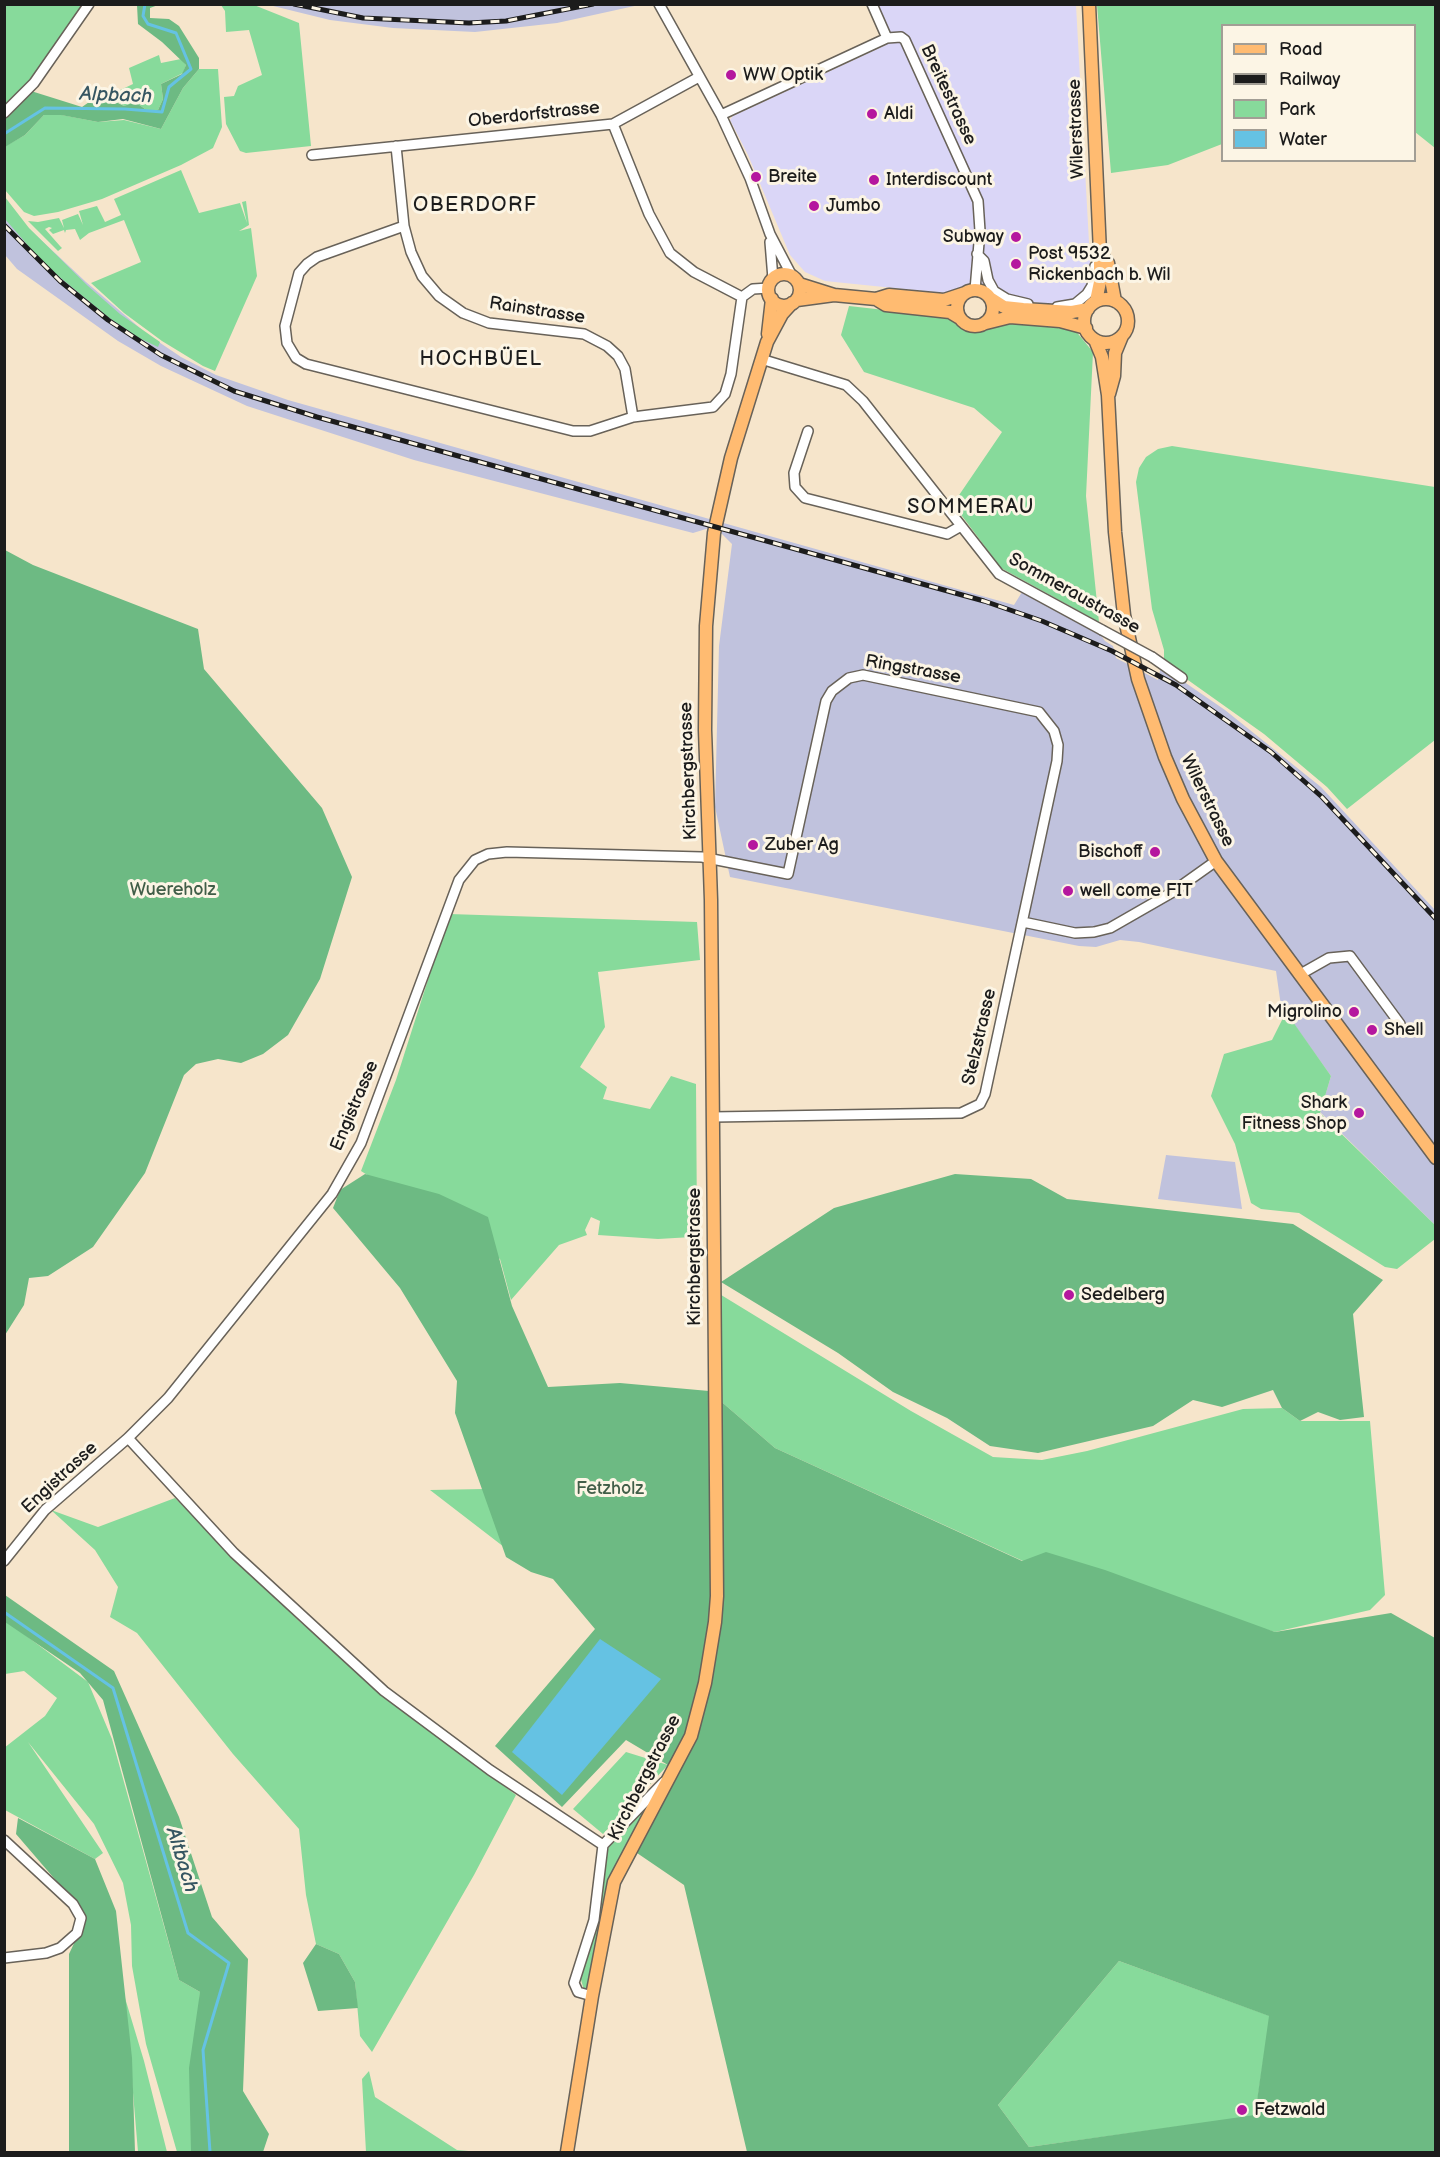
<!DOCTYPE html>
<html>
<head>
<meta charset="utf-8">
<style>
	body { margin:0 }
	#map { position:relative; width:1440px; height:2157px; overflow:hidden; background:#f6e5cb; font-family:"Balsamiq Sans",sans-serif }
	canvas { display:block }
	.frame { position:absolute; inset:0; border:6px solid #1c1c1c; pointer-events:none }
	.legend { position:absolute; left:1221px; top:24px; width:195px; height:138px; box-sizing:border-box; background:#fcf5e5; border:2px solid #a29e95; margin:0; padding:8px 10px; list-style:none; font-size:18px; color:#1c1c1c }
	.legend li { display:flex; align-items:center; gap:12px; height:30px }
	.legend b { width:30px; border:2px solid #a29e95 }
</style>
</head>
<body>
<div id="map">
<canvas width="1440" height="2157"></canvas>
<div class="frame"></div>
<ul class="legend">
<li><b style="height:8px;background:#ffbb71"></b>Road</li>
<li><b style="height:8px;background:#1c1c1c"></b>Railway</li>
<li><b style="height:16px;background:#87da9b"></b>Park</li>
<li><b style="height:16px;background:#65c2e3"></b>Water</li>
</ul>
</div>
<script>
const context = document.querySelector('canvas').getContext('2d');
context.lineJoin = 'round';
function fill(path, color) { context.fillStyle = color; context.fill(path, 'evenodd'); }
const poly = rows => new Path2D(rows.map(r => 'M' + r).join(''));
function strokePath(path, color, width, dash) { context.strokeStyle = color; context.lineWidth = width; context.lineCap = dash ? 'butt' : 'round'; context.setLineDash(dash || []); context.stroke(path); }
function write(font, color, halo, rows, align = 'center') {
  context.font = font + ' "Balsamiq Sans",sans-serif'; context.lineWidth = 6; context.setLineDash([]); context.textBaseline = 'middle'; context.strokeStyle = halo; context.fillStyle = color; for (const [text, x, y, turn = 0] of rows) {
    context.save(); context.translate(x, y); context.rotate((+turn || 0) * Math.PI / 180); context.textAlign = isNaN(turn) ? turn : align; if (halo) context.strokeText(text, 0, 0); context.fillText(text, 0, 0); context.restore();
  }
}
const built = poly([
	[867,5,1076,5,1091,279,1078,298,1061,305,825,281,805,272,790,255,748,155,730,120,733,116,886,45]
]);
const industrial = poly([
	[367,5,378,6,639,5,557,23,475,32,393,28,330,20,269,5],
	[4,200,24,224,86,282,147,334,181,357,216,375,288,400,1014,605,1022,592,1100,634,1105,641,1113,646,1116,658,1158,680,1161,666,1225,710,1321,787,1435,910,1435,1225,1320,1112,1331,1076,1281,1006,1276,971,1139,942,1120,940,1096,947,1079,946,730,877,715,807,719,646,732,544,722,534,706,529,693,533,414,460,247,406,161,366,118,341,17,269,5,255],
	[1166,1155,1235,1162,1242,1209,1158,1199]
]);
const green = poly([
	[5,5,84,5,36,76,5,109],
	[221,5,254,5,299,23,311,146,246,153,240,151,226,124,224,97,234,96,238,86,262,75,249,30,226,32,225,11],
	[1097,5,1435,5,1435,148,1415,132,1414,26,1222,26,1222,144,1168,165,1111,173],
	[159,55,161,63,181,59,186,65,183,73,161,84,163,99,158,110,148,111,135,102,124,106,115,100,97,101,133,84,129,68],
	[199,69,218,69,222,127,213,148,181,165,102,199,58,212,34,216,24,212,5,190,4,147,25,135,44,115,62,115,98,122,124,120,161,129,183,88],
	[181,170,199,213,240,203,247,223,242,202,246,201,249,225,239,231,251,228,257,276,215,371,203,366,162,341,124,313,91,283,141,262,124,220,89,233,80,240,75,229,66,230,65,233,64,230,53,234,49,230,52,228,49,227,45,229,60,246,62,248,58,251,28,221,38,222,59,218,64,228,62,220,78,214,83,225,79,211,97,206,105,222,121,215,114,199],
	[5,197,29,228,88,286,120,314,160,342,158,347,139,338,108,317,45,265,5,219],
	[849,306,947,317,973,330,1004,322,1075,330,1093,352,1086,496,1099,622,1001,568,953,504,1002,432,974,408,864,372,841,335],
	[1172,446,1435,487,1435,740,1347,809,1327,787,1264,734,1164,663,1164,650,1152,609,1136,482,1139,468,1146,457,1158,449],
	[449,914,697,922,700,960,598,972,605,1027,580,1067,607,1087,603,1099,650,1109,671,1076,696,1084,697,1230,692,1237,658,1239,598,1235,600,1221,591,1217,585,1230,587,1235,559,1245,511,1300,500,1259,361,1171,396,1080],
	[1286,1012,1331,1076,1320,1113,1435,1225,1435,1239,1397,1269,1385,1267,1299,1213,1261,1209,1251,1203,1235,1144,1211,1096,1224,1054,1272,1040],
	[713,1290,911,1411,993,1457,1042,1460,1087,1451,1243,1409,1282,1408,1300,1421,1370,1421,1385,1595,1370,1610,1275,1632,1023,1561,775,1448,709,1391],
	[484,1489,504,1547,430,1490],
	[175,1498,299,1621,412,1716,516,1795,474,1875,372,2052,360,2036,355,1982,339,1954,316,1944,306,1895,299,1829,233,1754,137,1633,110,1617,118,1587,95,1550,51,1510,98,1527],
	[5,1620,88,1682,112,1739,179,1980,200,1992,194,2152,177,2152,146,2044,132,1966,131,1925,123,1883,94,1824,28,1742,103,1853,95,1859,5,1810,4,1748,45,1716,57,1698,24,1671,5,1674],
	[626,1752,668,1765,603,1834,573,1809],
	[656,1792,616,1865,605,1896,589,1988,584,1990,579,1973,606,1855,610,1844],
	[1119,1961,1270,2016,1255,2116,1029,2147,998,2105],
	[125,1998,144,2061,167,2152,138,2152],
	[369,2071,375,2097,457,2150,480,2152,366,2152,362,2079]
]);
const forest = poly([
	[137,5,158,5,150,8,150,18,169,19,179,26,199,58,199,69,183,88,161,129,123,119,98,122,61,115,44,115,25,135,5,147,4,115,31,91,82,107,92,100,114,101,124,106,135,102,148,111,158,110,163,99,161,84,182,74,186,65,162,42,138,24],
	[5,550,33,565,198,629,204,669,322,808,352,877,320,979,288,1035,263,1054,241,1063,218,1059,196,1064,184,1075,145,1173,93,1247,48,1276,29,1278,24,1305,5,1335],
	[365,1174,439,1194,488,1217,512,1306,548,1387,620,1383,709,1391,775,1448,1022,1561,1046,1552,1105,1570,1275,1632,1391,1613,1435,1638,1435,2152,747,2152,684,1885,637,1853,678,1771,626,1740,562,1807,495,1746,595,1629,553,1579,531,1572,506,1557,455,1413,457,1381,400,1288,333,1208,340,1190],
	[1119,1961,1269,2016,1255,2115,1029,2147,998,2105],
	[955,1174,1031,1179,1067,1199,1293,1224,1383,1280,1353,1314,1364,1417,1340,1420,1318,1412,1300,1421,1282,1408,1273,1390,1222,1407,1193,1400,1153,1426,1038,1453,990,1446,947,1418,893,1392,838,1353,721,1282,834,1208],
	[5,1595,114,1671,179,1817,212,1917,248,1959,243,2091,269,2134,263,2152,191,2152,189,2068,200,1992,179,1980,103,1700,80,1673,5,1622],
	[18,1818,95,1859,116,1911,132,2058,135,2152,69,2152,69,1954,85,1920,83,1912,16,1834],
	[316,1944,339,1954,355,1982,358,2008,318,2011,303,1963]
]);
const water = poly([
	[600,1639,661,1679,562,1795,512,1752]
]);
const stream = poly([
	[4,134,45,108,125,109,162,112,169,87,191,69,176,33,148,24,143,16,145,4],
	[4,1612,113,1688,188,1933,229,1963,203,2050,210,2152]
]);
const minor = poly([
	[659,4,721,115,750,178,770,234,792,276],
	[872,4,887,38],
	[4,113,34,83,89,4],
	[721,115,887,38,901,37,905,40,978,201,980,231,975,290],
	[613,124,649,214,670,253,694,272,742,297],
	[396,146,404,226,411,252,422,276,439,296,463,313,489,323,584,334,607,346,618,356,625,369,633,417],
	[312,155,613,124,699,77],
	[404,226,317,257,307,264,299,273,285,326,287,343,296,358,306,364,573,431,590,431,633,417,713,407,725,394,731,374,742,297,753,289,769,288],
	[770,242,773,279],
	[977,254,984,261,988,280,994,291,1007,299,1028,304],
	[1057,307,1075,304,1087,294,1092,286,1095,266],
	[761,359,846,385,863,401,999,574,1102,630],
	[808,431,794,473,795,487,805,498,947,534,961,526],
	[1152,657,1182,678],
	[1023,922,1075,933,1094,932,1110,928,1171,893,1216,861],
	[1299,975,1329,958,1350,956,1400,1024],
	[128,1438,234,1553,384,1691,490,1770,603,1845],
	[4,1561,45,1510,128,1438,168,1398,332,1194,361,1143,459,880,475,860,488,854,507,852,702,857,788,874,826,701,832,691,849,678,863,675,1039,712,1054,731,1058,745,1057,761,985,1094,980,1104,961,1113,713,1117],
	[4,1840,73,1904,81,1918,77,1933,60,1948,46,1953,4,1958],
	[603,1845,664,1782],
	[592,1996,578,1992,574,1983,594,1920,603,1845]
]);
const major = poly([
	[1089,4,1100,253,1100,282,1096,301],
	[1101,254,1108,263,1115,301],
	'768 290a16 16 0 1 1 32 0a16 16 0 1 1-32 0Z',
	[799,284,834,295],
	'957 308a18 18 0 1 1 36 0a18 18 0 1 1-36 0Z',
	[990,298,1004,307,1023,309,1072,312,1088,309],
	[876,299,886,305,950,312,960,318],
	'1084 321a22 22 0 1 1 44 0a22 22 0 1 1-44 0Z',
	[797,300,834,295,876,299,889,295,944,300,965,293],
	[986,323,1010,317,1060,321,1086,328],
	[768,334,772,299],
	[1095,340,1102,357,1108,395,1115,532,1124,615,1138,679,1165,757,1183,799,1216,861,1436,1158],
	[1109,394,1114,376,1115,353,1122,336],
	[567,2152,592,1996,614,1882,691,1736,705,1683,715,1622,717,1596,711,900,705,730,706,626,714,533,731,458,767,342,782,314,792,303]
]);
const rail = poly([
	[294,4,363,18,469,23,506,21,593,4],
	[4,225,60,281,108,320,161,355,234,391,317,417,984,601,1042,621,1112,651,1176,685,1271,752,1322,797,1436,919]
]);
const minorBridge = poly([
	[1102,630,1152,657]
]);
const markers = [
	[731,75,6,"#b5179e"],
	[872,114,6,"#b5179e"],
	[756,177,6,"#b5179e"],
	[874,180,6,"#b5179e"],
	[814,206,6,"#b5179e"],
	[1016,237,6,"#b5179e"],
	[1016,264,6,"#b5179e"],
	[753,845,6,"#b5179e"],
	[1155,852,6,"#b5179e"],
	[1068,891,6,"#b5179e"],
	[1354,1012,6,"#b5179e"],
	[1372,1030,6,"#b5179e"],
	[1359,1113,6,"#b5179e"],
	[1069,1295,6,"#b5179e"],
	[1242,2110,6,"#b5179e"]
];
const poiNames = [
	["WW Optik",743,75],
	["Aldi",884,114],
	["Breite",768,177],
	["Interdiscount",886,180],
	["Jumbo",826,206],
	["Subway",1004,237,"right"],
	["Post 9532",1028,254],
	["Rickenbach b. Wil",1028,275],
	["Zuber Ag",765,845],
	["Bischoff",1143,852,"right"],
	["well come FIT",1080,891],
	["Migrolino",1342,1012,"right"],
	["Shell",1384,1030],
	["Shark",1347,1103,"right"],
	["Fitness Shop",1347,1124,"right"],
	["Sedelberg",1081,1295],
	["Fetzwald",1254,2110]
];
const streetNames = [
	["Breitestrasse",948,95,65],
	["Oberdorfstrasse",534,115,-6],
	["Wilerstrasse",1077,129,-92],
	["Rainstrasse",537,311,9],
	["Sommeraustrasse",1074,594,29],
	["Ringstrasse",913,670,10],
	["Kirchbergstrasse",689,771,-92],
	["Wilerstrasse",1207,801,64],
	["Stelzstrasse",980,1037,-77],
	["Engistrasse",355,1106,-67],
	["Kirchbergstrasse",695,1257,-90],
	["Engistrasse",60,1478,-43],
	["Kirchbergstrasse",645,1778,-63]
];
const parkNames = [
	["Wuereholz",173,890],
	["Fetzholz",610,1489]
];
const waterNames = [
	["Alpbach",116,96,2],
	["Altbach",181,1860,73]
];
const neighbourhoodNames = [
	["OBERDORF",475,206],
	["HOCHBÜEL",481,360],
	["SOMMERAU",971,508]
];
fill(built, '#dad6f7');
fill(industrial, '#c0c2dd');
fill(green, '#87da9b');
fill(forest, '#6dba83');
fill(water, '#65c2e3');
strokePath(stream, '#65c2e3', 3);
strokePath(minor, '#686259', 12);
strokePath(major, '#686259', 15);
strokePath(minor, '#fff', 9);
strokePath(major, '#ffbb71', 12);
strokePath(rail, '#1c1c1c', 5);
strokePath(rail, '#fcf5e5', 3, [9]);
strokePath(minorBridge, '#686259', 12, []);
strokePath(minorBridge, '#fff', 9);
for (const [x, y, r, color] of markers) { const dot = new Path2D(); dot.arc(x, y, r, 0, 2 * Math.PI); context.fillStyle = color; context.fill(dot); strokePath(dot, '#fcf5e5', 2); }
write('18px', '#1c1c1c', '#fcf5e5', poiNames, 'left');
write('18px', '#1c1c1c', '#fcf5e5', streetNames);
write('18px', '#415e48', '#fcf5e5', parkNames);
write('italic 20px', '#365662', '#fcf5e5', waterNames);
context.letterSpacing = '1.5px';
write('20px', '#1c1c1c', '#fcf5e5', neighbourhoodNames);
context.letterSpacing = '0px';
</script>
</body>
</html>
